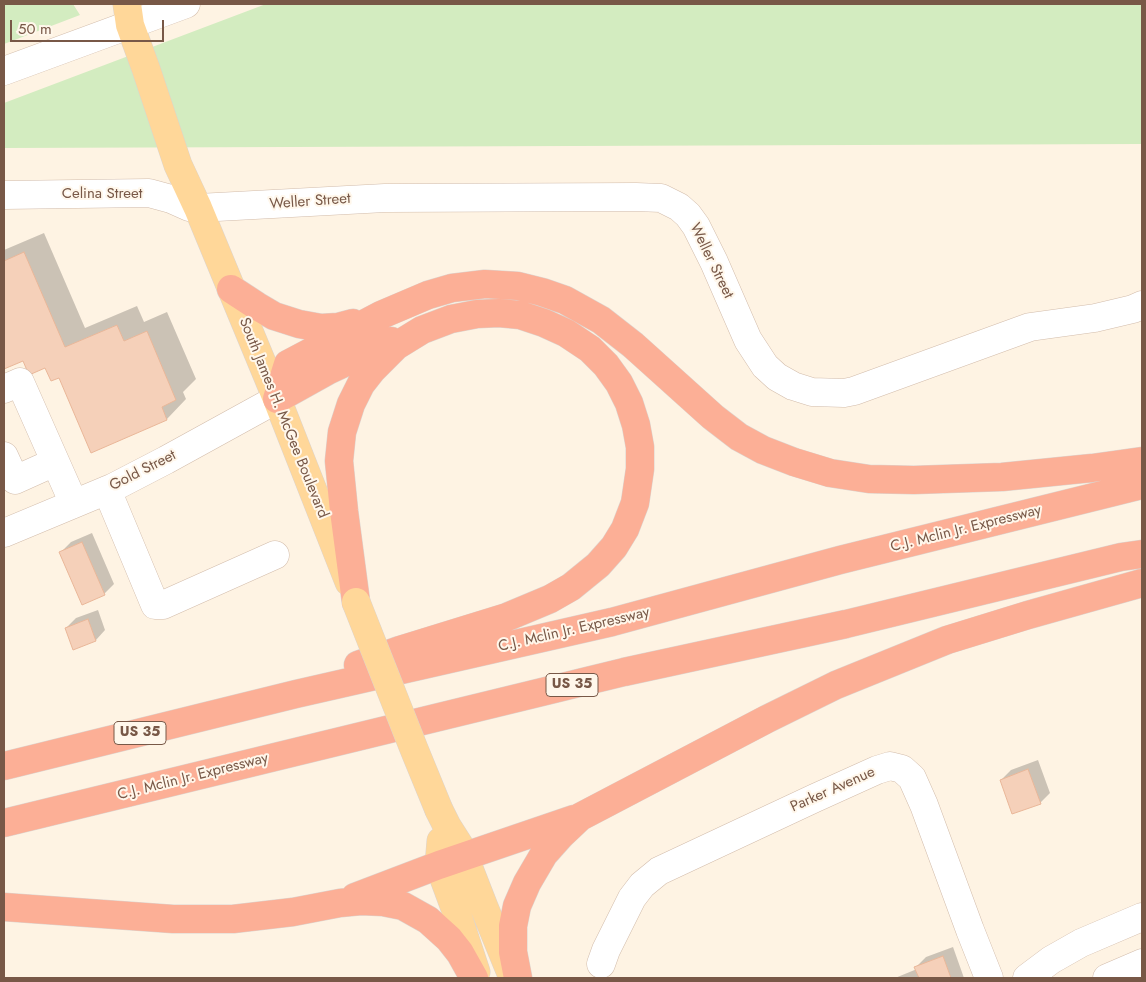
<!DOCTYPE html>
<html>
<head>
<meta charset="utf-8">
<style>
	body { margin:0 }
	#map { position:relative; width:1146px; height:982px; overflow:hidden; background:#fef3e3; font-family:Jost,sans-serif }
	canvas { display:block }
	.frame { position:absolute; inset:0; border:5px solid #785847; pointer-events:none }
	.scale { position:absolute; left:10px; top:20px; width:154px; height:22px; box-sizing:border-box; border:2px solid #785847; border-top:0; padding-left:6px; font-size:15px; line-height:18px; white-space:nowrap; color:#785847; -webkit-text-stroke:4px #fff7eb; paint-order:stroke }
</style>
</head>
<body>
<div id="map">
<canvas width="1146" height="982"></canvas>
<div class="frame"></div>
<div class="scale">50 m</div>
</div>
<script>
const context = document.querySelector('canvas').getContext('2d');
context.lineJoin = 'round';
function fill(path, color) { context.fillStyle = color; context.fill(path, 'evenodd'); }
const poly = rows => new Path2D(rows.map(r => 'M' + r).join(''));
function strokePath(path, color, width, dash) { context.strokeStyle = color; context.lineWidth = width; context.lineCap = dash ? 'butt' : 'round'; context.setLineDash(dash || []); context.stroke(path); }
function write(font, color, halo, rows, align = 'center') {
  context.font = font + ' Jost,sans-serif'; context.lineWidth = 4; context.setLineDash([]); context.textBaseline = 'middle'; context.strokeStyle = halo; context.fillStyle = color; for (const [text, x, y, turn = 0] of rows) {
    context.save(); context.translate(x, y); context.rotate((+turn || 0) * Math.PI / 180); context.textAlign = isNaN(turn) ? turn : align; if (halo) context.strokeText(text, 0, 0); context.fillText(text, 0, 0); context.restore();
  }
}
const green = poly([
	[4,4,73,4,80,15,4,44],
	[266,4,1142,4,1142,144,4,148,4,103]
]);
const shadow = poly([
	[44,233,85,328,137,306,144,322,167,312,196,379,183,392,186,399,167,419,60,376,46,367,24,359,4,368,4,250],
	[92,533,114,584,104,594,61,552,71,542],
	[98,610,105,630,96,640,66,628,76,618],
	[1038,760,1050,793,1040,803,1001,780,1011,770],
	[953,947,964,978,895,978,917,969,916,967,926,957]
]);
const building = poly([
	[24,252,65,347,117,325,124,341,147,331,176,400,162,407,167,420,91,453,59,378,51,381,45,368,29,375,23,361,4,369,4,261,24,252],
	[82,542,105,595,82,605,59,552,82,542],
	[88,619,96,641,73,650,65,628,88,619],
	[1028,769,1041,804,1012,814,1000,780,1028,769],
	[943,956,951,978,919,978,914,967,943,956]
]);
const minor = poly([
	[4,71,186,4],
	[4,195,149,193,171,199,189,207,198,208,385,198,636,197,661,198,679,207,688,215,696,226,714,262,748,340,765,366,777,377,793,386,812,392,844,393,854,391,1030,327,1095,318,1133,309,1142,305],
	[4,389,20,382,74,504],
	[4,456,15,480,55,462],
	[107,490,155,605,163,605,275,555],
	[4,533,112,488,166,460,277,399],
	[601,964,606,950,632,898,642,885,659,871,815,798,877,770,890,766,902,769,912,778,924,805,970,930,989,978],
	[1027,978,1051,960,1081,943,1142,917],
	[1107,978,1142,963]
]);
const major = poly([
	[127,4,130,25,146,69,178,165,198,208,277,399,349,582],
	[439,810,447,826,461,848,484,907,513,978],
	[441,841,439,865,456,911,476,972]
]);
const highway = poly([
	[231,289,257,306,274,316,299,324,321,328,338,327,353,323],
	[277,399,288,364,381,315,428,295,452,288,485,284,518,286,542,292,565,300,601,320,633,345,713,417,739,437,763,450,794,462,830,473,869,479,914,480,1002,477,1092,468,1142,461],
	[277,399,329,370,391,341],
	[356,602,344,511,339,461,342,432,351,404,361,384,372,370,396,346,422,330,451,319,477,314,499,313,520,315,544,323,566,333,590,349,606,365,619,383,629,403,636,425,640,447,640,469,635,503,625,529,614,547,598,565,571,587,550,599,507,617,400,650,358,665],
	[4,766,296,694,612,622,840,560,1142,485],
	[4,823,624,672,846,624,1121,557,1142,554],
	[355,897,439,865,574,819],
	[4,907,173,919,233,919,293,912,340,903,361,901,383,902,403,906,428,920,449,939,460,953,474,978],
	[518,978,513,952,513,926,517,906,527,883,544,854,561,835,580,817,767,719,836,685,947,640,1028,615,1142,583]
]);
const majorBridge = poly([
	[356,602,414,749,439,810]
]);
const shields = [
	[572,685,52],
	[140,733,52]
];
const shieldNames = [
	["US 35",572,685],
	["US 35",140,733]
];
const streetNames = [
	["Celina Street",102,194],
	["Weller Street",310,202,-4],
	["Weller Street",711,261,64],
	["South James H. McGee Boulevard",283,418,68],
	["Gold Street",143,471,-27],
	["C.J. Mclin Jr. Expressway",966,529,-14],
	["C.J. Mclin Jr. Expressway",574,630,-13],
	["C.J. Mclin Jr. Expressway",193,777,-14],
	["Parker Avenue",833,790,-24]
];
fill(green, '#d3ecc0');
fill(shadow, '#0003');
fill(building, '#f5d0b9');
strokePath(building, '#e9b698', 1);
strokePath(minor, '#d2bcab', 29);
strokePath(major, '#dcd4cf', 29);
strokePath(highway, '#dcd4cf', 29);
strokePath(minor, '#fff', 28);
strokePath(major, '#ffd799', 28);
strokePath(highway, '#fcaf96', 28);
strokePath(majorBridge, '#dcd4cf', 29, []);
strokePath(majorBridge, '#ffd799', 28);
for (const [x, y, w] of shields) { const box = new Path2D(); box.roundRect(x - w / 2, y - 11.5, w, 23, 4); context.fillStyle = '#fff7eb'; context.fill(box); strokePath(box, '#785847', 1); }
write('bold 14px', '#785847', null, shieldNames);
write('15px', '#785847', '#fff7eb', streetNames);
</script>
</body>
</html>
